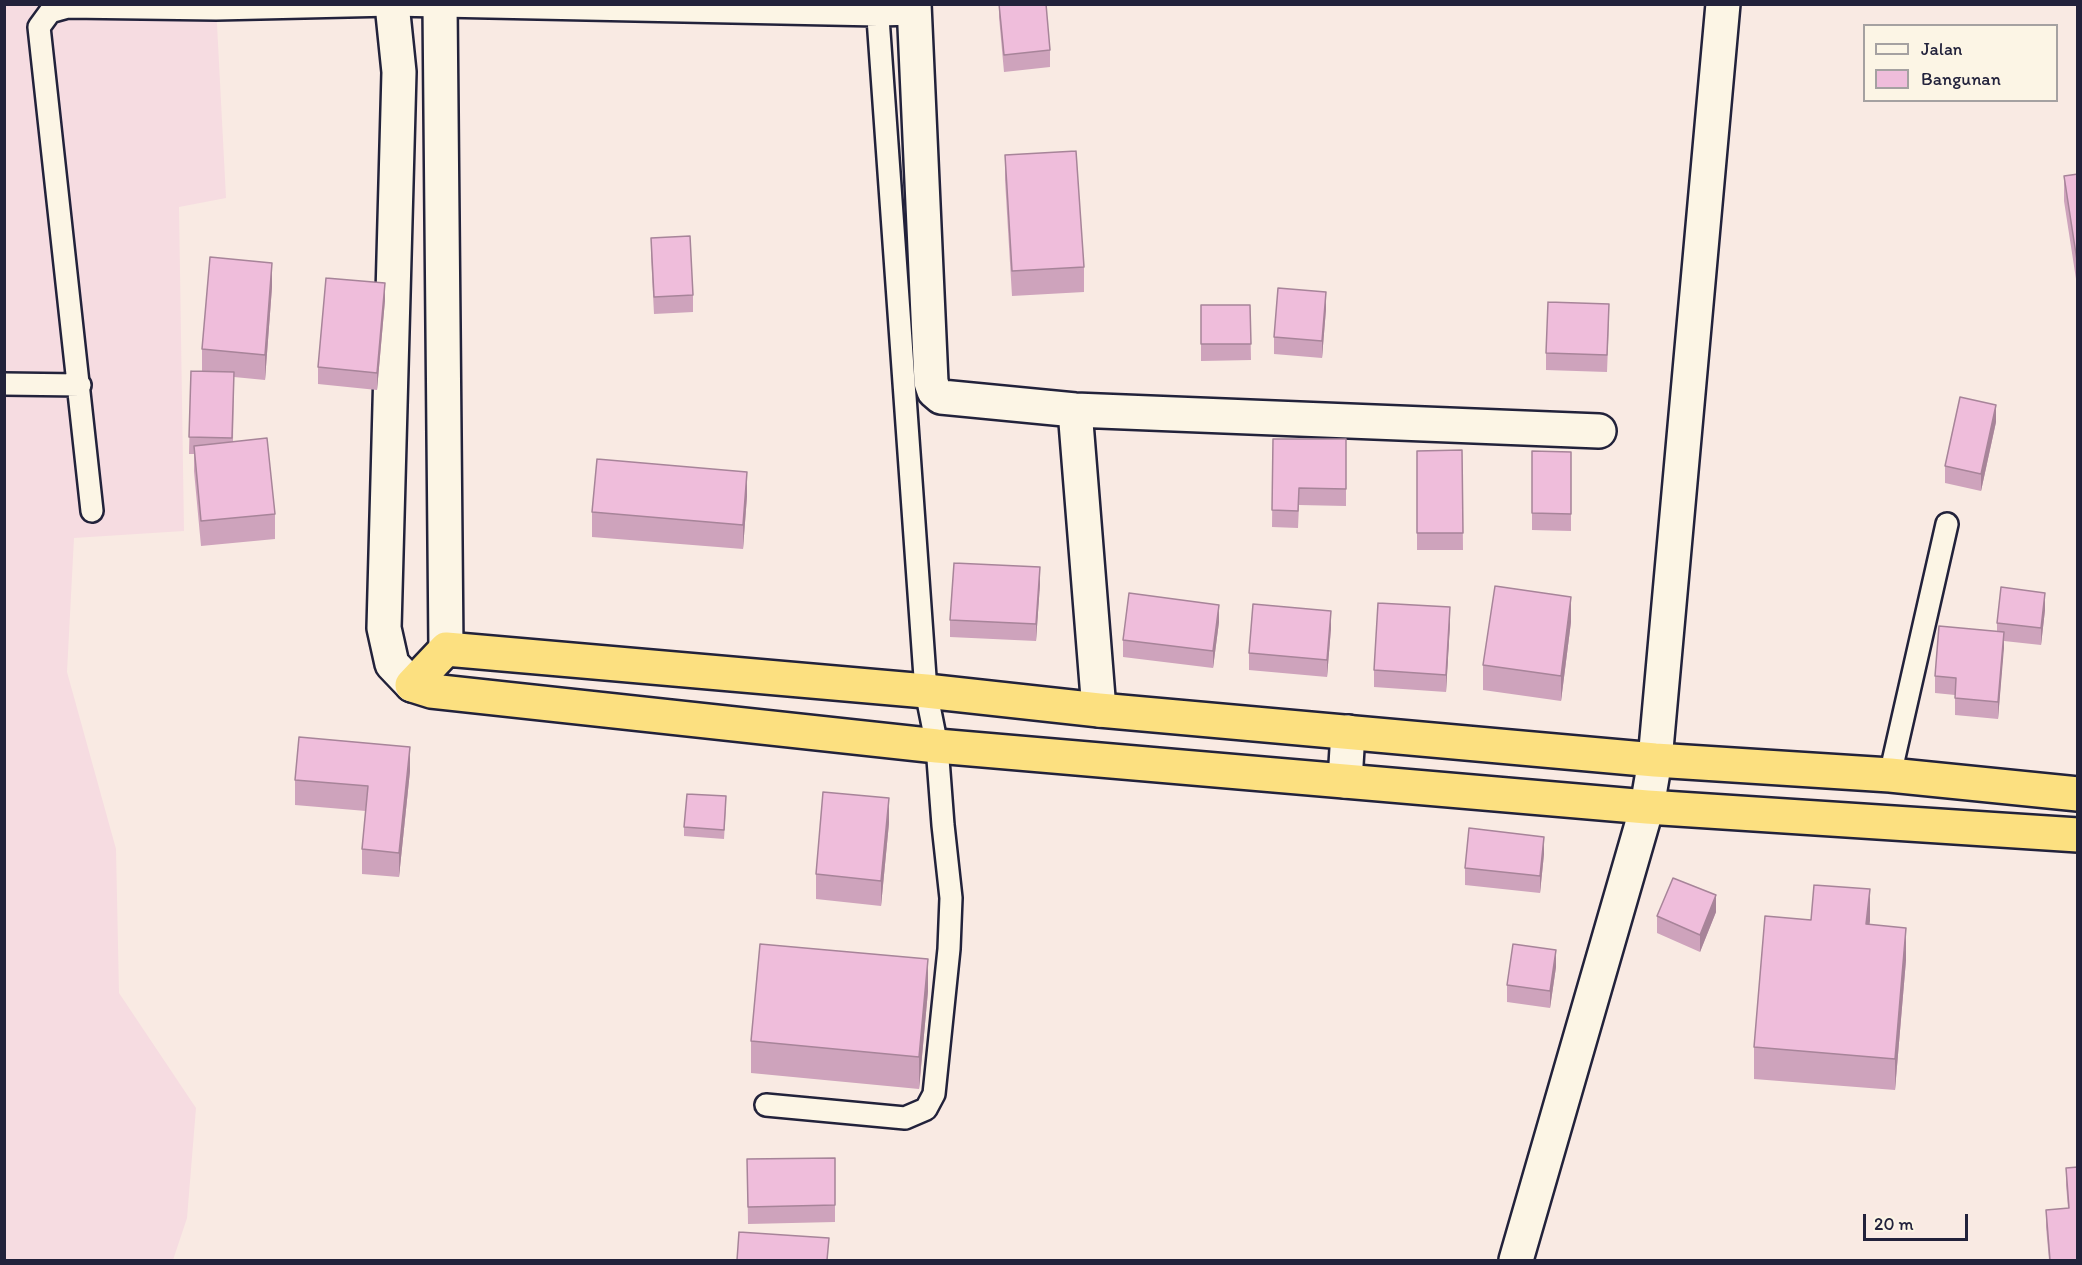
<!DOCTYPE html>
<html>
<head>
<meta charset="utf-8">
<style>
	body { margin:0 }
	#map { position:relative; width:2082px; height:1265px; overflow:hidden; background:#f9eae3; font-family:Itim,sans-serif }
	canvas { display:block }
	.frame { position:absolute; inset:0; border:6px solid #22223b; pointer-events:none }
	.legend { position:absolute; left:1863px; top:24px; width:195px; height:78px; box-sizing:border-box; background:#fcf5e5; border:2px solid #a5a1a1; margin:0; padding:8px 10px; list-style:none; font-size:18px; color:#22223b }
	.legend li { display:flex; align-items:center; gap:12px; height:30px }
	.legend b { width:30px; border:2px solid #a5a1a1 }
	.scale { position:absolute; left:1863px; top:1214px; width:105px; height:27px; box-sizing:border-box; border:3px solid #22223b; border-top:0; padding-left:8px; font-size:18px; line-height:21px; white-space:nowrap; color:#22223b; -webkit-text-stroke:4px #fcf5e5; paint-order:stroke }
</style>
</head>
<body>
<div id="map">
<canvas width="2082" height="1265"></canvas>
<div class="frame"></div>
<ul class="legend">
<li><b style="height:8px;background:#fcf5e5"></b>Jalan</li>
<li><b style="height:16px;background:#efbddb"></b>Bangunan</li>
</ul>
<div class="scale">20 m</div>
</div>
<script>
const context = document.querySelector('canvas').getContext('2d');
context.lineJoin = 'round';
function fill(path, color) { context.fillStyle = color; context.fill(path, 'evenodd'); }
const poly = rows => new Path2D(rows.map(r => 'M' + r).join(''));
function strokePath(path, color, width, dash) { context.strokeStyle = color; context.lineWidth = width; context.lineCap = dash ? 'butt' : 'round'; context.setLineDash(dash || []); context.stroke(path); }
const built = poly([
	[5,5,216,5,226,198,179,207,184,531,74,538,67,672,116,849,119,993,196,1108,187,1218,173,1260,5,1260]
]);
const lane = poly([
	[4,384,80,385],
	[92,511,39,27,50,12,68,7,216,9,392,5,878,15,915,14],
	[1890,775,1947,524],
	[766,1105,905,1118,926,1109,934,1094,949,949,951,898,943,825,937,746,926,691,877,4]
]);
const street = poly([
	[392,4,399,72,384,628,392,664,412,685],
	[440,4,446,649],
	[914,4,931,382,934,391,941,397,1075,410,1599,431],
	[1075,410,1099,710],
	[1655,760,1723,4],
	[1345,781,1348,732]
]);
const secondary = poly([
	[1516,1260,1647,807,1655,760]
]);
const highway = poly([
	[2078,794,1890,775,1655,760,1099,710,926,691,446,649,412,685,431,691,937,746,1647,807,2078,835]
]);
const wall = poly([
	[999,4,1050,50,1050,67,1004,72,999,17],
	[1005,155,1084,267,1084,292,1012,296,1005,180],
	[2078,174,2078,292,2064,201,2064,176],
	[651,238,693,295,693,312,654,314,651,255],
	[272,287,265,380,234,377,233,442,275,514,275,539,201,546,194,471,194,454,189,454,191,371,202,371,202,349],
	[385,300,377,390,318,384,318,367],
	[1201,305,1250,305,1251,360,1201,361],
	[1326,309,1322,358,1274,354,1274,337],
	[1609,321,1607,372,1546,370,1546,353],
	[1996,422,1981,491,1945,483,1945,466],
	[1273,439,1346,439,1346,506,1299,505,1298,528,1272,527],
	[1462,450,1463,550,1417,550,1417,451],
	[1532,451,1571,452,1571,531,1532,530],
	[747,496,743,549,592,537,592,512],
	[1040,584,1036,641,950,637,950,620],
	[2045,610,2041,645,2004,641,1998,719,1955,715,1955,695,1935,693,1935,676,1997,631,1997,623],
	[1219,622,1213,668,1123,657,1123,640],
	[1571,622,1561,701,1483,690,1483,665],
	[1450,624,1446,692,1374,687,1374,670],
	[1331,628,1327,677,1249,670,1249,653],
	[410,771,399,877,362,874,362,849,366,811,295,805,295,780],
	[726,805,724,839,684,836,684,827],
	[889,823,881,906,816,899,816,874],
	[1544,854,1540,893,1465,885,1465,868],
	[1716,912,1700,952,1657,933,1657,916],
	[1869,925,1906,960,1895,1090,1754,1079,1754,1047],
	[1556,967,1550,1008,1507,1002,1507,985],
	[928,991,919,1089,751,1073,751,1041],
	[835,1158,835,1222,748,1224,747,1159],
	[2066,1168,2078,1260,2049,1260,2046,1227,2046,1210,2068,1208,2066,1185]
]);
const shadedWall = poly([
	[272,263,272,287,265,380,265,355],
	[385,283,385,300,377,390,377,373],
	[1326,292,1326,309,1322,358,1322,341],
	[1996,405,1996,422,1981,491,1981,474],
	[747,472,747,496,743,549,743,525],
	[1040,567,1040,584,1036,641,1036,624],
	[2045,593,2045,610,2041,645,2041,628],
	[1571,597,1571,622,1561,701,1561,676],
	[1219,605,1219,622,1213,668,1213,651],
	[1450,607,1450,624,1446,692,1446,675],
	[1331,611,1331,628,1327,677,1327,660],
	[2004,632,2004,648,1998,719,1998,702],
	[410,747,410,771,399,877,399,853],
	[889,798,889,823,881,906,881,881],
	[1544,837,1544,854,1540,893,1540,876],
	[1870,889,1870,921,1866,956,1866,924],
	[1716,895,1716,912,1700,952,1700,935],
	[1906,928,1906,960,1895,1090,1895,1059],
	[1556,950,1556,967,1550,1008,1550,991],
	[928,959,928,991,919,1089,919,1057]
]);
const building = poly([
	[999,4,1046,4,1050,50,1004,55,999,4],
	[1076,151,1084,267,1012,271,1005,155,1076,151],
	[2078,174,2078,267,2064,176,2078,174],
	[690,236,693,295,654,297,651,238,690,236],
	[210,257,272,263,265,355,202,349,210,257],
	[326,278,385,283,377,373,318,367,326,278],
	[1278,288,1326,292,1322,341,1274,337,1278,288],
	[1548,302,1609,304,1607,355,1546,353,1548,302],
	[1201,305,1250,305,1251,344,1201,344,1201,305],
	[191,371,234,372,232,438,189,437,191,371],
	[1960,397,1996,405,1981,474,1945,466,1960,397],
	[267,438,275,514,201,521,194,446,267,438],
	[1273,439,1346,439,1346,489,1299,488,1298,511,1272,510,1273,439],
	[1462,450,1463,533,1417,533,1417,451,1462,450],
	[1532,451,1571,452,1571,514,1532,513,1532,451],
	[597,459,747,472,743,525,592,512,597,459],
	[954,563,1040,567,1036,624,950,620,954,563],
	[1495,586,1571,597,1561,676,1483,665,1495,586],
	[2001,587,2045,593,2041,628,1997,623,2001,587],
	[1129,593,1219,605,1213,651,1123,640,1129,593],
	[1378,603,1450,607,1446,675,1374,670,1378,603],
	[1253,604,1331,611,1327,660,1249,653,1253,604],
	[1939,626,2004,632,1998,702,1955,698,1956,678,1935,676,1939,626],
	[299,737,410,747,399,853,362,849,368,786,295,780,299,737],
	[823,792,889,798,881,881,816,874,823,792],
	[687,794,726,796,724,830,684,827,687,794],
	[1469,828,1544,837,1540,876,1465,868,1469,828],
	[1673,878,1716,895,1700,935,1657,916,1673,878],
	[1814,885,1870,889,1866,924,1906,928,1895,1059,1754,1047,1765,916,1811,920,1814,885],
	[760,944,928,959,919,1057,751,1041,760,944],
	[1513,944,1556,950,1550,991,1507,985,1513,944],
	[835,1158,835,1205,748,1207,747,1159,835,1158],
	[2078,1167,2078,1260,2050,1260,2046,1210,2069,1208,2066,1168,2078,1167],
	[739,1232,829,1238,827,1260,737,1260,739,1232]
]);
fill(built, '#f6dce1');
strokePath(lane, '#22223b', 26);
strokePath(street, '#22223b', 38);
strokePath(secondary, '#22223b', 38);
strokePath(highway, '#22223b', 38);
strokePath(lane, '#fcf5e5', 21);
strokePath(street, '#fcf5e5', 33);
strokePath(secondary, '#fcf5e5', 33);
strokePath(highway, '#fce080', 33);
fill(wall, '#cea3bc');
fill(shadedWall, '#a78499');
fill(building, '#efbddb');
strokePath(building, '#a78499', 1.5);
</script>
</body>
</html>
